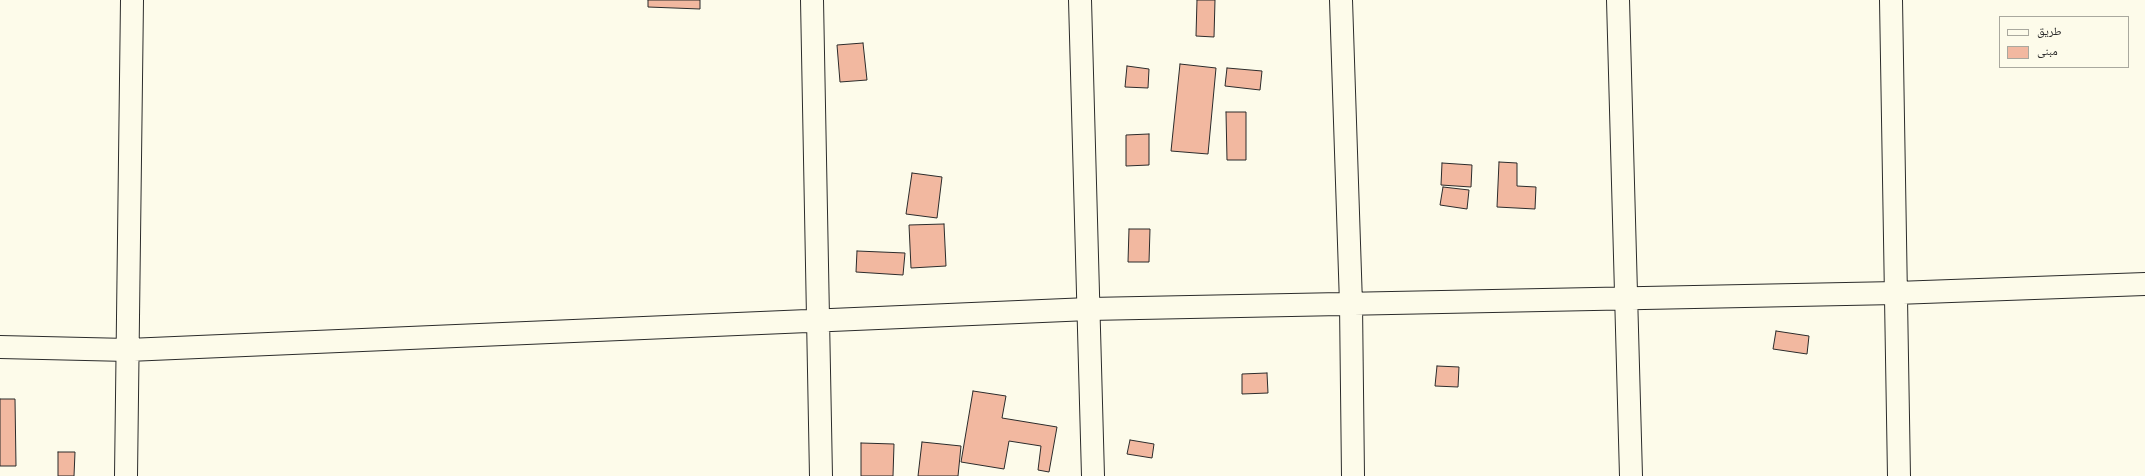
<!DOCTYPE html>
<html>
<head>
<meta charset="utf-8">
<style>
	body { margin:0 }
	#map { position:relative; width:2145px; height:476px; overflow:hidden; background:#fdfbea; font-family:Spectral,"Noto Naskh Arabic",serif }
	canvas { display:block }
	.legend { position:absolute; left:1999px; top:16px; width:130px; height:52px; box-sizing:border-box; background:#fdfbea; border:1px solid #a9a89e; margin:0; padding:5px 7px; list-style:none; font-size:12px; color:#2b2b2b }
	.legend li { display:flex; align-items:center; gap:8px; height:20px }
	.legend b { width:20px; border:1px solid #a9a89e }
</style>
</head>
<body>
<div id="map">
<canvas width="2145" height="476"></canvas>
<ul class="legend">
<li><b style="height:5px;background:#fdfbea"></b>طريق</li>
<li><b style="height:11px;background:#f2b8a0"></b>مبنى</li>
</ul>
</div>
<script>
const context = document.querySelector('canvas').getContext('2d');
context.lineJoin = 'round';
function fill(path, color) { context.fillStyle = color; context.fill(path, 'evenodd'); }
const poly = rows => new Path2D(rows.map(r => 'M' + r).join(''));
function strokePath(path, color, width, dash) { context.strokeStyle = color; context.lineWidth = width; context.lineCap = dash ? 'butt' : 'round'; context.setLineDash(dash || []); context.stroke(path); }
const building = poly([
	[648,0,700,0,700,9,648,7,648,0],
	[1197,0,1215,0,1214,37,1196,36,1197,0],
	[863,43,867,80,840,82,837,45,863,43],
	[1180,64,1216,68,1208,154,1171,151,1180,64],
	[1127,66,1149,69,1148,88,1125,87,1127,66],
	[1227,68,1262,71,1260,90,1225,86,1227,68],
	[1226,112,1246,112,1246,160,1227,160,1226,112],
	[1149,134,1149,165,1126,166,1126,135,1149,134],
	[1499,162,1517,163,1517,186,1536,187,1535,209,1497,207,1499,162],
	[1442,163,1472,165,1471,187,1441,185,1442,163],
	[912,173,942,177,937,218,906,214,912,173],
	[1443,187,1469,190,1467,209,1440,205,1443,187],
	[944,224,946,266,911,268,909,225,944,224],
	[1129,229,1150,229,1149,262,1128,262,1129,229],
	[857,251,905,253,903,275,856,272,857,251],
	[1776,331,1809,336,1807,354,1773,349,1776,331],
	[1437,366,1459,367,1458,387,1435,386,1437,366],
	[1267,373,1268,393,1242,394,1242,374,1267,373],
	[973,391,1006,396,1002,418,1057,427,1049,472,1038,470,1041,446,1009,441,1004,469,961,462,973,391],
	[0,399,15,399,16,466,0,466,0,399],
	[1130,440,1154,444,1152,458,1127,454,1130,440],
	[922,442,961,446,958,476,918,476,922,442],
	[861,443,894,444,893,476,861,476,861,443],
	[58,452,75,452,74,476,58,476,58,452]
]);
const street = poly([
	[812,0,821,476],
	[1341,0,1351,304,1353,476],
	[1618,0,1631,476],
	[1891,0,1899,476],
	[0,347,128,350,1089,309,1896,293,2145,284],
	[126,476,132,0]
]);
const secondary = poly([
	[1080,0,1093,476]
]);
fill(building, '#f2b8a0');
strokePath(building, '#2b2b2b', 1);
strokePath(street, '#2b2b2b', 24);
strokePath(secondary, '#2b2b2b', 24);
strokePath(street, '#fdfbea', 22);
strokePath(secondary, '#fdfbea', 22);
</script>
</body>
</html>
